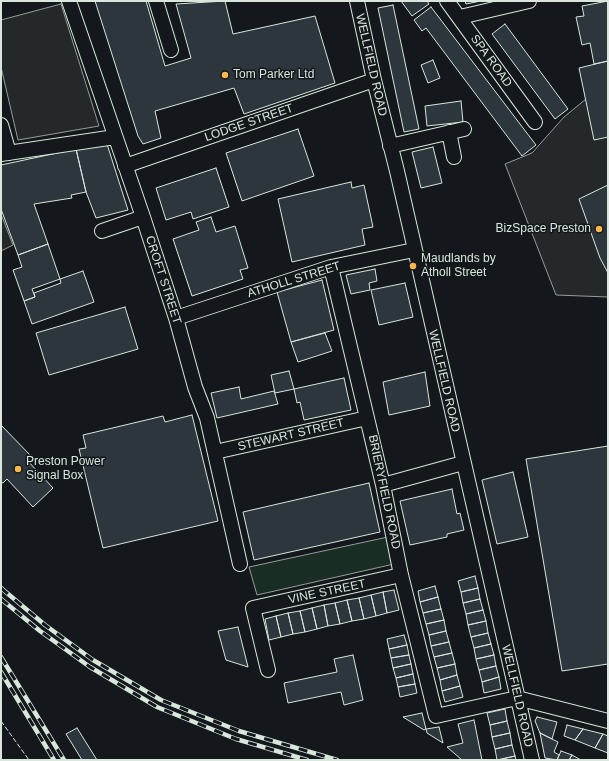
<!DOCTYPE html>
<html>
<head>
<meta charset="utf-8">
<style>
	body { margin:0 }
	#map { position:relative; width:609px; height:761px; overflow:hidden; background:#14181c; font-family:Helvetica,sans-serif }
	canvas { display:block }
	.frame { position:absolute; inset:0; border:2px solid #d8e6dc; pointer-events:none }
</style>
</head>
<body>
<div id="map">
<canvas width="609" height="761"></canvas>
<div class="frame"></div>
</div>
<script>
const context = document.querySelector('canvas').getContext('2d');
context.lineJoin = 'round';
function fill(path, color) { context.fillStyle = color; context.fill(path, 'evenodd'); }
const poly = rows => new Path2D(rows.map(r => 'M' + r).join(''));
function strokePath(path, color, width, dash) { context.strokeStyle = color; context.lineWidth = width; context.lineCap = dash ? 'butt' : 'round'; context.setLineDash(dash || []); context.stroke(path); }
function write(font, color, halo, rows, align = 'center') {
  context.font = font + ' Helvetica,sans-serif'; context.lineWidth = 3; context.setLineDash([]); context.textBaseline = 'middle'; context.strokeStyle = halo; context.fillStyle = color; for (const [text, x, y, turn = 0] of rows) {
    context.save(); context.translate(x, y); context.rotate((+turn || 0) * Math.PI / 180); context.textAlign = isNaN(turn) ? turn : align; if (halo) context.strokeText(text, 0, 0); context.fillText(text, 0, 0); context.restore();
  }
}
const green = poly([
	[388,537,394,564,257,595,249,567,388,537]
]);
const parking = poly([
	[61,4,99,126,18,140,1,67,1,20,61,4],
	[586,99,608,137,608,297,556,295,505,164,532,153,564,117,586,99],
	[1,214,13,245,1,251,1,214]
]);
const building = poly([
	[95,1,146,1,165,66,191,58,176,4,225,1,233,34,315,16,335,83,244,114,234,88,155,111,161,138,143,144,138,136,95,1],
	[401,1,427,1,429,4,412,16,401,1],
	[465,1,481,1,466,4,465,1],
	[608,1,608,61,594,64,590,43,582,45,576,17,584,16,582,6,608,1],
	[393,5,419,129,404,132,378,8,393,5],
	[431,7,536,145,522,156,426,28,422,31,414,20,431,7],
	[505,24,568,109,555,119,492,34,505,24],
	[433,60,440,78,428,83,421,65,433,60],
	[608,61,608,137,594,140,579,68,608,61],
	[461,101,463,122,427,126,425,106,461,101],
	[298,129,314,176,242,201,226,153,298,129],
	[107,144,128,210,96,218,86,192,76,149,107,144],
	[433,147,442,183,421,188,412,152,433,147],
	[76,149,86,192,71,195,72,198,34,204,48,244,18,255,1,209,1,165,76,149],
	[216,168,229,207,193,219,191,212,166,220,156,188,216,168],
	[351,182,352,188,364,185,373,227,362,229,365,245,292,262,278,199,351,182],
	[608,185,608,273,600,258,579,199,608,185],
	[211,217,216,232,235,226,248,268,240,270,243,279,192,296,173,239,199,230,196,222,211,217],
	[48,244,60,279,32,289,35,297,24,301,13,270,22,267,18,255,48,244],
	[375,269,377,281,369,283,370,290,351,294,346,275,375,269],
	[83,271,94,302,32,324,24,301,35,297,34,293,61,283,60,279,83,271],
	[322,280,334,330,291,342,277,292,322,280],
	[405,283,413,317,379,325,371,290,405,283],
	[125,307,138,349,49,375,36,333,125,307],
	[325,333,332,351,298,362,291,342,325,333],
	[289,371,294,389,275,393,271,375,289,371],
	[425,372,430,406,389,415,383,382,425,372],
	[344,378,351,410,304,420,300,402,297,403,294,389,344,378],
	[239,387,241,399,274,391,278,404,217,418,211,393,239,387],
	[192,415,218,521,103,548,79,449,86,448,83,435,163,416,165,422,192,415],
	[1,425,31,456,27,460,53,488,33,507,7,479,3,483,1,482,1,425],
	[608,446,608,664,562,671,526,459,608,446],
	[513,472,528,537,497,544,482,480,513,472],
	[369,483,380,532,254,560,243,512,369,483],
	[452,489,457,514,460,513,464,530,447,534,447,537,410,545,400,501,452,489],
	[475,576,478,588,461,592,458,581,475,576],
	[435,586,438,597,420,602,418,591,435,586],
	[478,588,480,599,463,603,461,592,478,588],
	[394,590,399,610,387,613,383,592,394,590],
	[383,592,387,613,376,616,371,595,383,592],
	[371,595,376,616,364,619,359,598,371,595],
	[438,597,441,609,423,613,420,602,438,597],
	[359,598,364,619,352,621,347,600,359,598],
	[480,599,483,610,466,614,463,603,480,599],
	[347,600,352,621,340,624,335,603,347,600],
	[335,603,340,624,328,626,324,605,335,603],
	[324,605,328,626,317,629,312,608,324,605],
	[312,608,317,629,305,632,300,611,312,608],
	[441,609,444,620,426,624,423,613,441,609],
	[483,610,486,621,468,625,466,614,483,610],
	[300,611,305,632,293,634,288,613,300,611],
	[288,613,293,634,281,637,276,616,288,613],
	[276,616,281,637,269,640,265,619,276,616],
	[444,620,446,631,429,635,426,624,444,620],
	[486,621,488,633,471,637,468,625,486,621],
	[238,627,248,667,226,660,218,631,238,627],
	[446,631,449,642,431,646,429,635,446,631],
	[488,633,491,644,474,648,471,637,488,633],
	[404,635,407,645,389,649,387,639,404,635],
	[449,642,452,653,434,657,431,646,449,642],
	[491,644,494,655,476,659,474,648,491,644],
	[407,645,409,655,391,658,389,649,407,645],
	[452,653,455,664,437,668,434,657,452,653],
	[353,655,363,700,344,705,341,692,288,703,284,683,337,672,334,659,353,655],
	[409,655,411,664,393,668,391,658,409,655],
	[494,655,496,666,479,670,476,659,494,655],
	[411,664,413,674,396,678,393,668,411,664],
	[455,664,457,675,440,680,437,668,455,664],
	[496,666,499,677,482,682,479,670,496,666],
	[413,674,415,684,398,687,396,678,413,674],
	[457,675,460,686,442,691,440,680,457,675],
	[499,677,501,689,484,693,482,682,499,677],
	[415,684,417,693,400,697,398,687,415,684],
	[460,686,463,697,445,702,442,691,460,686],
	[505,709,507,721,490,725,487,713,505,709],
	[422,713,426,729,424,730,403,717,422,713],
	[537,717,557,722,552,739,540,733,535,721,537,717],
	[474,720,482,760,462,760,447,747,463,743,458,724,474,720],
	[507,721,510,733,492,737,490,725,507,721],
	[567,725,583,729,575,740,564,736,567,725],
	[439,727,443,743,427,733,426,729,439,727],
	[77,728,97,760,82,760,66,734,77,728],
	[583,729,603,734,595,748,575,740,583,729],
	[510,733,512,745,495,749,492,737,510,733],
	[540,733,558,742,554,752,559,755,557,760,545,758,540,733],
	[603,734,608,736,608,753,595,748,603,734],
	[512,745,515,756,497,760,495,749,512,745],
	[561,751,572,755,569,760,557,760,561,751],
	[572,755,581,760,569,760,572,755],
	[515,756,516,760,498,760,515,756]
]);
const minor = poly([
	[69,1,143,217,176,318,195,387,207,418,240,564],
	[156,1,171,50],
	[357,1,374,80,397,171,532,760],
	[447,1,535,122],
	[460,17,529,1],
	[1,125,9,153],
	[449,132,454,157],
	[390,146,464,129],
	[1,154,115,137],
	[125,166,374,80],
	[102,231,143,217],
	[331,267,383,485,401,575,436,716,517,698,608,721],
	[176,318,331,267,414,250],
	[215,452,367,418],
	[383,485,463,463],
	[268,670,253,608,401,575]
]);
const rail = poly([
	[1,588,45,625,93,660,161,700,239,731,337,760],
	[1,599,40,631,90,667,157,707,236,739,307,760],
	[1,657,64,760],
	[1,672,54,760]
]);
const fence = poly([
	[1,721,29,760]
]);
const markers = [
	[225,75,4,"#ffb74d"],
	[599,229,4,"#ffb74d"],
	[413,266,4,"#ffb74d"],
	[18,469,4,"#ffb74d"]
];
const streetNames = [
	["SPA ROAD",491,61,54],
	["WELLFIELD ROAD",371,65,77],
	["LODGE STREET",249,123,-19],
	["CROFT STREET",163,280,72],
	["ATHOLL STREET",294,280,-17],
	["WELLFIELD ROAD",444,381,77],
	["STEWART STREET",291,435,-13],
	["BRIERYFIELD ROAD",384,492,78],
	["VINE STREET",327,592,-12],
	["WELLFIELD ROAD",517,696,77]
];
const poiNames = [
	["Tom Parker Ltd",233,75],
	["BizSpace Preston",591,229,"right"],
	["Maudlands by",421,259],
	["Atholl Street",421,273],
	["Preston Power",26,462],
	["Signal Box",26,476]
];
fill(green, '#1a2d24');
strokePath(green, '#939e99', 1);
fill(parking, '#24282b');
strokePath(parking, '#939e99', 1);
fill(building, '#2c363c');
strokePath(building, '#d8e6dc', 1);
strokePath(minor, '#d8e6dc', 16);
strokePath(minor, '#14181c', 14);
strokePath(rail, '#d8e6dc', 4.5);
strokePath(rail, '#14181c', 3, [9]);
strokePath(fence, '#d8e6dc', 1, [5, 2]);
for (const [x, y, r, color] of markers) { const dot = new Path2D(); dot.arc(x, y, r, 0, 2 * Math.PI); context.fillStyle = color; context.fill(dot); strokePath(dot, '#14181c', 1.5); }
write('12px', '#d8e6dc', '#14181c', streetNames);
write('12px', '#d8e6dc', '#14181c', poiNames, 'left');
</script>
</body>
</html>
